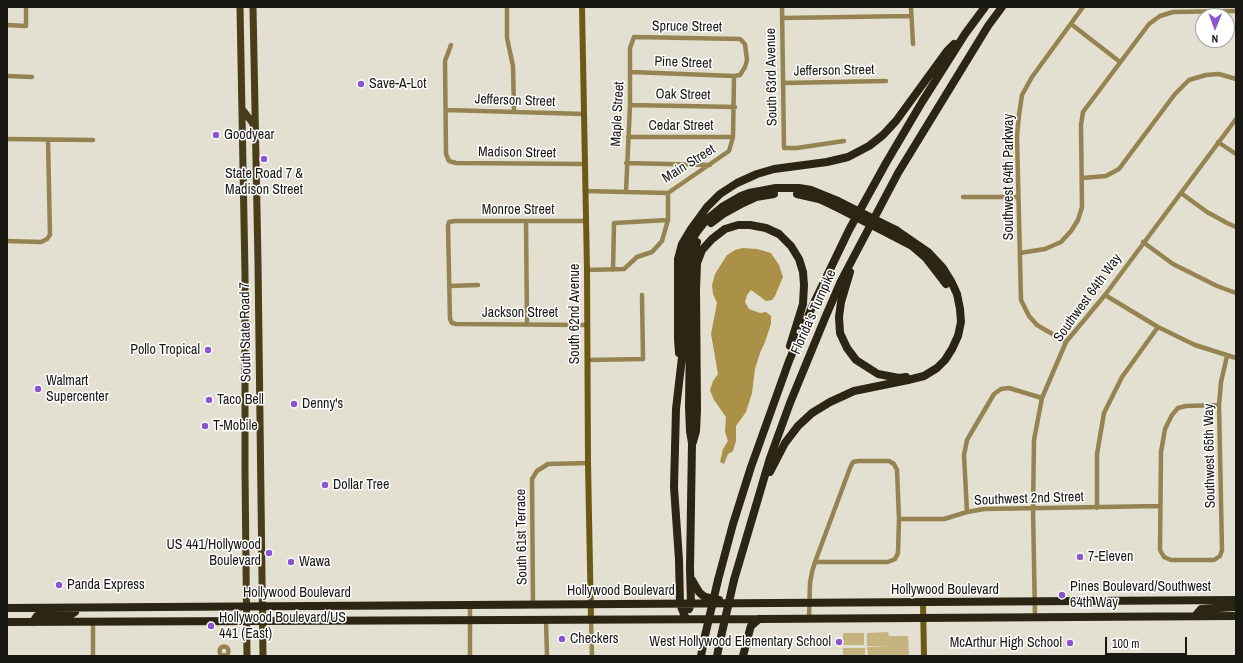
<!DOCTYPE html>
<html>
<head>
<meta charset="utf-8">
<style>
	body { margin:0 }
	#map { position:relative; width:1243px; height:663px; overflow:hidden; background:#e3dfd1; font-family:"Archivo Narrow",sans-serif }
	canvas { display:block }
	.frame { position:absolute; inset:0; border:8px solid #191813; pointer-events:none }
	.north { position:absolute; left:1195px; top:8px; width:40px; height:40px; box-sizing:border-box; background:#fff; border:1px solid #a3a3a1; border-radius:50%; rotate:181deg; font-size:11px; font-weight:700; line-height:16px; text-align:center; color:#191813 }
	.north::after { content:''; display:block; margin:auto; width:14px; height:18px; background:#8a55ce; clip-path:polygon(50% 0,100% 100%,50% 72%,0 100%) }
	.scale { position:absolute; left:1105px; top:637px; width:82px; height:18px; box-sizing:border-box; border:2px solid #191813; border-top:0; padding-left:5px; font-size:12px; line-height:14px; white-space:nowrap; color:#191813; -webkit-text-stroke:3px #fff; paint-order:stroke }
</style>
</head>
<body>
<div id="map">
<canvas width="1243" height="663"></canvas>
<div class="frame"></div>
<div class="north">N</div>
<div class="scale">100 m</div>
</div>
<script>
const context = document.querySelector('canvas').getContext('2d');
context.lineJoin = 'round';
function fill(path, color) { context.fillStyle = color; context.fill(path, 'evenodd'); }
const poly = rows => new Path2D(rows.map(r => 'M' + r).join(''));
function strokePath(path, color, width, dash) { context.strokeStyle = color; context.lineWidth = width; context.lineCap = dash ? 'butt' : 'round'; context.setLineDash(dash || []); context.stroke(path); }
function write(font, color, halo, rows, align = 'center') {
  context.font = font + ' "Archivo Narrow",sans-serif'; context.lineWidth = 3; context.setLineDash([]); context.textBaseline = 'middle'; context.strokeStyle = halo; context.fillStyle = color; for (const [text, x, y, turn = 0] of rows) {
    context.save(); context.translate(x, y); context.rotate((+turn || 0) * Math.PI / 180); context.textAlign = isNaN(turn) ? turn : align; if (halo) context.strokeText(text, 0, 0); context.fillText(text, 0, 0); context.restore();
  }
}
const green = poly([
	[888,632,889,636,908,636,909,656,868,656,867,647,889,646,867,646,867,633],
	[843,633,864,633,864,645,843,645],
	[843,648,865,648,865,656,843,656]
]);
const water = poly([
	[743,248,757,249,771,253,779,265,783,277,775,296,772,300,766,301,751,290,747,295,745,302,749,309,760,313,766,312,771,316,771,324,765,342,760,353,755,369,752,393,746,412,736,426,736,441,733,451,728,454,724,464,720,462,723,449,728,441,725,432,726,417,714,400,710,390,713,381,718,374,711,334,717,303,713,294,712,285,715,274,727,255,735,250]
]);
const street = poly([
	[507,7,507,38,513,66,514,111],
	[782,7,784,148,797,148,844,141],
	[911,7,913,44],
	[782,18,910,16],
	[1071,24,1120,62],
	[7,25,26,26,26,7],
	[451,45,445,61,446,154,449,161,456,163,585,164],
	[7,76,32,77],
	[784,83,886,81],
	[630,105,735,107],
	[446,110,584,114],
	[628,137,733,137],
	[7,139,93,140],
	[1218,142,1236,154],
	[626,163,710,165],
	[1082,178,1106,176,1119,169,1175,94,1189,80,1206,75,1219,74,1236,79],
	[585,191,668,193,729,151,733,137,734,76],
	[626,192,630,105,630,48,634,37,740,39,745,44,747,60,745,67,740,75,734,76,631,72],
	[1181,193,1207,212,1227,223,1236,227],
	[963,197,1018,197],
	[526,221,527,324],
	[586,221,455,221,449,222,448,226,450,319,452,323,456,324,587,325],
	[7,241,41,242,47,239,50,235,48,140],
	[1143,242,1173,264,1217,286,1236,293],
	[1020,253,1045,249,1061,242,1071,231,1078,220,1082,207,1081,125,1083,112,1149,24,1160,16,1173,12,1236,11],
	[587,270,624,269,637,257,652,252,662,241,668,220,668,193],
	[613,270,614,223,668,220],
	[450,286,478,285],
	[1105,295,1158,327,1195,345,1236,358],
	[1066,342,1037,325,1029,316,1021,300,1017,136,1019,115,1022,95,1032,77,1083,7],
	[588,360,643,359,642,295],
	[1219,405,1186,406,1178,408,1172,415,1165,429,1161,452,1160,550,1164,557,1171,560,1214,560,1220,556,1222,550,1219,405,1221,382,1227,356],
	[1097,508,1097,454,1104,413,1122,377,1158,327],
	[967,512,964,455,967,440,994,394,1001,389,1009,388,1042,398],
	[899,519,944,519,967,512,984,509,1160,506],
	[470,605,470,656],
	[533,605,532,479,537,471,548,464,588,463],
	[1035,617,1033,509,1034,440,1042,398,1066,342,1105,295,1236,119],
	[809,619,810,583,812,572,815,562,850,468,853,462,858,461,889,461,894,464,897,470,899,519,898,553,895,559,888,562,815,562],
	[546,620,547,656],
	[591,620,592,656],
	[93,622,93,656],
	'219.5 651a4.5 4.5 0 1 1 9 0a4.5 4.5 0 1 1-9 0Z'
]);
const secondary = poly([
	[582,7,587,270,588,463,591,620],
	[923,603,924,656]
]);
const primary = poly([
	[240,7,245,274,245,472,247,656],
	[253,7,258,262,263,656],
	[242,109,252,122,254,127]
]);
const highway = poly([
	[797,194,819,199,834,206],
	[711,223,723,214,743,203,756,197,774,194],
	[891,235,912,246,926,258,946,284],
	[850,272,841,302,839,317,840,333,847,348,856,360,878,374,899,378,906,377],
	[679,353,678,339,678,259,682,244,691,229,707,207,720,194,737,183,757,174,774,169,827,162,848,157,869,146,883,135,896,121,947,51,954,44],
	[693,442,696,431,697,410,696,289,697,263,702,250,712,239,725,229,738,225,750,225,766,228,779,234,791,246,799,259,803,272,804,285,803,304,790,346],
	[770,472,785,443,798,426,812,413,830,402,854,391,908,380,924,376,937,368,945,360,952,349,958,336,961,322,960,309,957,294,951,281,943,268,928,252,896,230],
	[692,580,699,592,701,594,705,597,719,600],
	[718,580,733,524,751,467,789,361,812,307,849,230,886,163,922,102,965,34,985,7],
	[734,580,770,458,790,403,825,318,841,281,898,173,988,26,1002,7],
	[7,608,1236,600],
	[689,609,691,604,690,568,692,443,690,431,689,406,691,264,697,242],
	[1195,616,1201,609,1236,607],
	[686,619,680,604,679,560,674,487,676,409,684,340,684,262,689,247,696,233,706,220,722,207,741,196,749,193,776,188,799,188,811,190,838,201],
	[7,622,759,619,1236,616],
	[33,622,37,616,72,614,75,612],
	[701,656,704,640],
	[717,656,720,641],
	[743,656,750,629,751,626,759,619]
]);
const highwayBridge = poly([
	[838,201,896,230],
	[834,206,891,235],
	[704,640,718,580],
	[720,641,734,580]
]);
const markers = [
	[361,84,4,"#8a55ce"],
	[216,135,4,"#8a55ce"],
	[264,159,4,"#8a55ce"],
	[208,350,4,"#8a55ce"],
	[38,389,4,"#8a55ce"],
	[209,400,4,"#8a55ce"],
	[294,404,4,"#8a55ce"],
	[205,426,4,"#8a55ce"],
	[325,485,4,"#8a55ce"],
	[269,553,4,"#8a55ce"],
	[1080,557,4,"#8a55ce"],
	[291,562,4,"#8a55ce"],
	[59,585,4,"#8a55ce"],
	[1062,595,4,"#8a55ce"],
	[211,626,4,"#8a55ce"],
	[562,639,4,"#8a55ce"],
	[839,642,4,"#8a55ce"],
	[1070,643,4,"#8a55ce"]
];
const streetNames = [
	["Spruce Street",687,27,1],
	["Pine Street",683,63,2],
	["Jefferson Street",834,71,-1],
	["South 63rd Avenue",772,77,-91],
	["Oak Street",683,95,1],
	["Jefferson Street",515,101,2],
	["Maple Street",618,114,-87],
	["Cedar Street",681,126],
	["Madison Street",517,153,1],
	["Main Street",689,164,-32],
	["Southwest 64th Parkway",1009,177,-90],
	["Monroe Street",518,210],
	["Southwest 64th Way",1088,298,-54],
	["Florida's Turnpike",814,312,-66],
	["Jackson Street",520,313],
	["South 62nd Avenue",575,314,-90],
	["South State Road 7",246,332,-91],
	["Southwest 65th Way",1210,456,-91],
	["Southwest 2nd Street",1029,499,-2],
	["South 61st Terrace",522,537,-91],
	["Hollywood Boulevard",945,590],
	["Hollywood Boulevard",621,591],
	["Hollywood Boulevard",297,593]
];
const poiNames = [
	["Save-A-Lot",369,84],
	["Goodyear",224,135],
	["State Road 7 &",264,174,"center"],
	["Madison Street",264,190,"center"],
	["Pollo Tropical",200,350,"right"],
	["Walmart",46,381],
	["Supercenter",46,397],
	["Taco Bell",217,400],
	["Denny's",302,404],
	["T-Mobile",213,426],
	["Dollar Tree",333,485],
	["US 441/Hollywood",261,545,"right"],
	["Boulevard",261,561,"right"],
	["7-Eleven",1088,557],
	["Wawa",299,562],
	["Panda Express",67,585],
	["Pines Boulevard/Southwest",1070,587],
	["64th Way",1070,603],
	["Hollywood Boulevard/US",219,618],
	["441 (East)",219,634],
	["Checkers",570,639],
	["West Hollywood Elementary School",831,642,"right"],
	["McArthur High School",1062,643,"right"]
];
fill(green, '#c5b380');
fill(water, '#aa9147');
strokePath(street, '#958452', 4.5);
strokePath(secondary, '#6d5916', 6);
strokePath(primary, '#493d1a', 7);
strokePath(highway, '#2c2513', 8);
strokePath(highwayBridge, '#2c2513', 8);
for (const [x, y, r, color] of markers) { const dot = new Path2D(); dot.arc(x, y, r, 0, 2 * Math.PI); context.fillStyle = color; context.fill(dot); strokePath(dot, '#fff', 1.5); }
write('14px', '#191813', '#fff', streetNames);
write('14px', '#191813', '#fff', poiNames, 'left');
</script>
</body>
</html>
